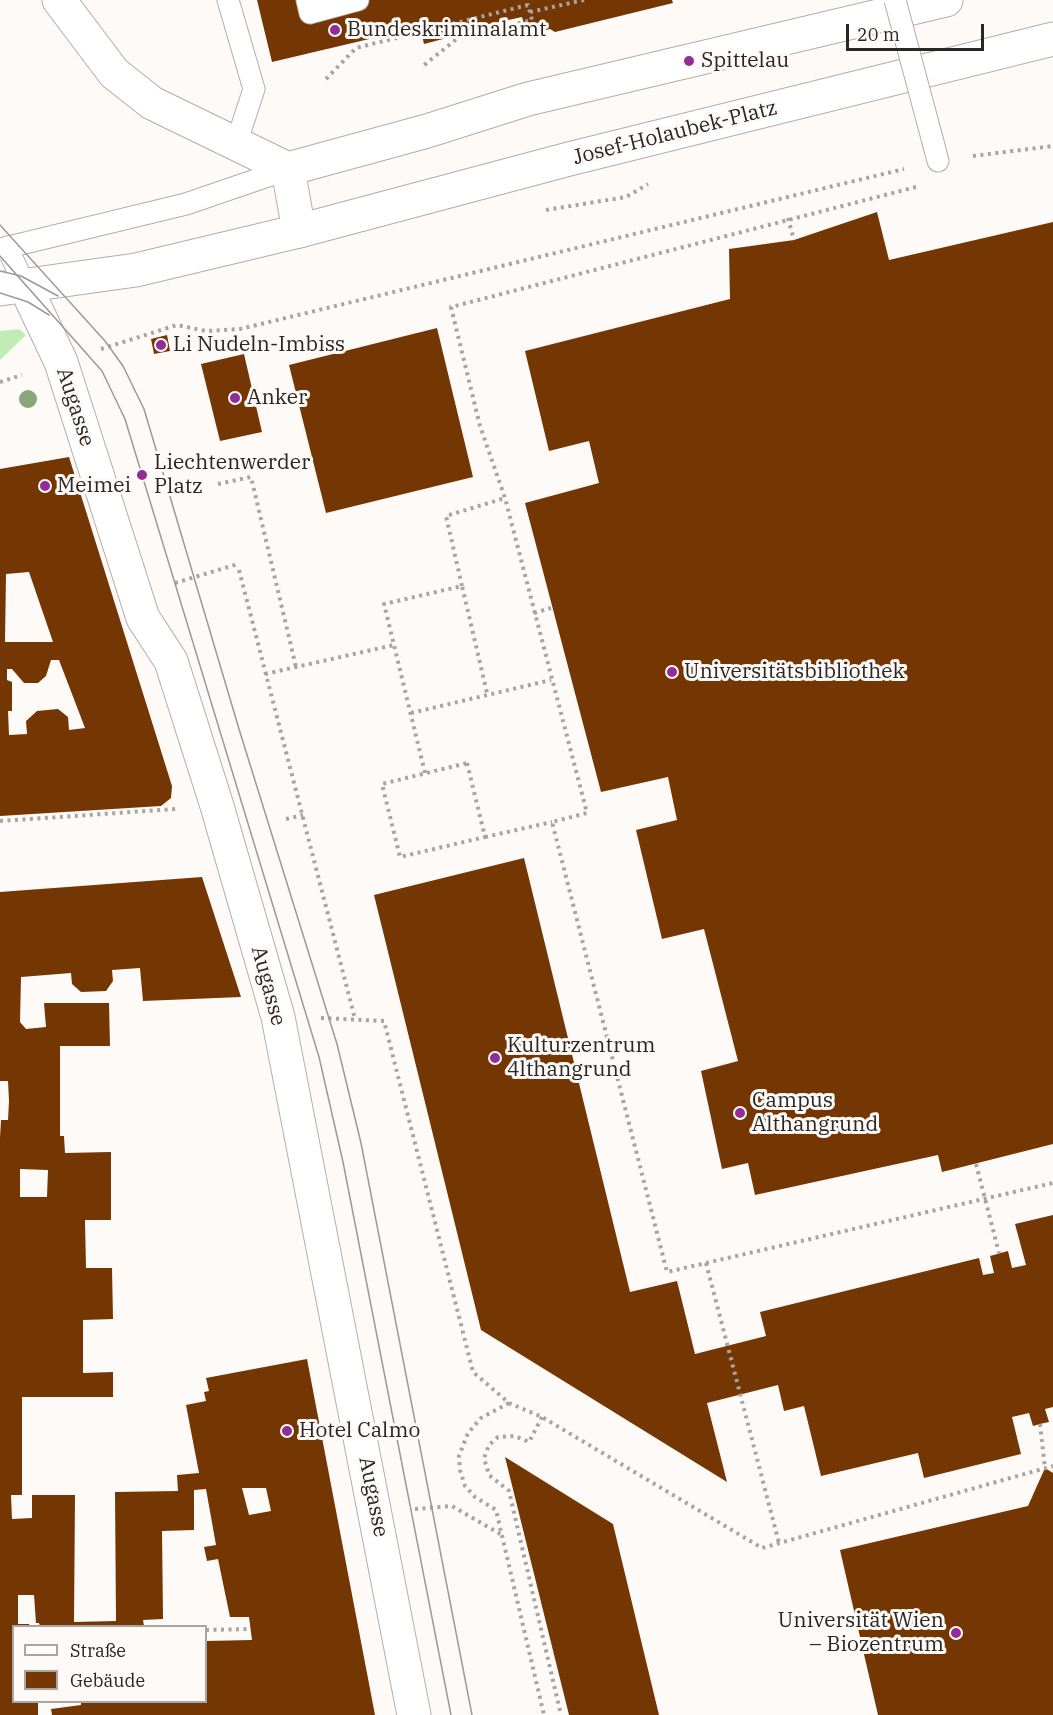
<!DOCTYPE html>
<html>
<head>
<meta charset="utf-8">
<style>
	body { margin:0 }
	#map { position:relative; width:1053px; height:1715px; overflow:hidden; background:#fefaf8; font-family:"IBM Plex Serif",serif }
	canvas { display:block }
	.legend { position:absolute; left:12px; top:1625px; width:195px; height:78px; box-sizing:border-box; background:#fefaf8; border:2px solid #a9a5a3; margin:0; padding:8px 10px; list-style:none; font-size:18px; color:#292624 }
	.legend li { display:flex; align-items:center; gap:12px; height:30px }
	.legend b { width:30px; border:2px solid #a9a5a3 }
	.scale { position:absolute; left:846px; top:24px; width:138px; height:27px; box-sizing:border-box; border:3px solid #292624; border-top:0; padding-left:8px; font-size:18px; line-height:21px; white-space:nowrap; color:#292624; -webkit-text-stroke:4px #fefaf8; paint-order:stroke }
</style>
</head>
<body>
<div id="map">
<canvas width="1053" height="1715"></canvas>
<ul class="legend">
<li><b style="height:8px;background:#fff"></b>Straße</li>
<li><b style="height:16px;background:#743603"></b>Gebäude</li>
</ul>
<div class="scale">20 m</div>
</div>
<script>
const context = document.querySelector('canvas').getContext('2d');
context.lineJoin = 'round';
function fill(path, color) { context.fillStyle = color; context.fill(path, 'evenodd'); }
const poly = rows => new Path2D(rows.map(r => 'M' + r).join(''));
function strokePath(path, color, width, dash) { context.strokeStyle = color; context.lineWidth = width; context.lineCap = dash ? 'butt' : 'round'; context.setLineDash(dash || []); context.stroke(path); }
function write(font, color, halo, rows, align = 'center') {
  context.font = font + ' "IBM Plex Serif",serif'; context.lineWidth = 6; context.setLineDash([]); context.textBaseline = 'middle'; context.strokeStyle = halo; context.fillStyle = color; for (const [text, x, y, turn = 0] of rows) {
    context.save(); context.translate(x, y); context.rotate((+turn || 0) * Math.PI / 180); context.textAlign = isNaN(turn) ? turn : align; if (halo) context.strokeText(text, 0, 0); context.fillText(text, 0, 0); context.restore();
  }
}
const green = poly([
	[19,329,26,335,0,360,0,331]
]);
const building = poly([
	[257,0,672,0,673,3,555,32,550,29,530,34,526,31,522,17,446,34,443,39,424,44,420,27,272,62],
	[877,212,889,260,1053,222,1053,1144,942,1172,938,1155,755,1195,748,1163,722,1169,701,1071,738,1061,704,929,662,939,636,830,677,820,668,777,601,792,525,503,599,483,589,441,549,451,525,351,730,299,729,249,794,240],
	[437,328,473,477,326,513,289,365],
	[167,335,170,351,154,354,151,339],
	[244,354,262,432,220,441,201,364],
	[69,457,172,786,171,798,161,806,0,816,0,469],
	[29,572,53,642,5,642,6,574],
	[51,660,59,660,85,728,69,730,68,717,58,709,37,711,26,721,27,734,9,735,8,711,12,711,12,682,7,680,7,669,12,669,24,683,38,683,46,676],
	[524,858,630,1292,677,1281,695,1354,766,1336,760,1312,979,1258,983,1275,994,1273,990,1256,1008,1251,1012,1268,1026,1265,1015,1224,1053,1215,1053,1407,1045,1409,1049,1422,1040,1424,1033,1426,1029,1413,1012,1417,1021,1454,924,1478,918,1453,821,1476,804,1406,784,1411,778,1385,707,1403,727,1482,481,1330,374,895],
	[202,877,241,997,143,1001,140,968,112,970,113,981,106,991,81,992,72,984,71,973,21,977,20,1022,26,1029,46,1027,44,1003,109,1003,110,1046,60,1046,60,1136,64,1136,65,1153,111,1152,111,1220,85,1220,86,1268,112,1268,113,1319,83,1320,83,1373,113,1372,113,1397,22,1397,22,1495,11,1495,12,1519,32,1518,32,1495,75,1495,74,1622,116,1621,115,1492,178,1491,177,1475,199,1473,186,1405,206,1401,204,1392,209,1391,206,1378,307,1359,375,1715,52,1715,51,1709,81,1705,81,1702,206,1702,206,1641,252,1640,249,1617,230,1617,218,1559,207,1561,204,1547,216,1545,206,1489,194,1490,194,1530,162,1531,163,1619,143,1620,144,1626,40,1626,39,1623,36,1623,34,1595,18,1595,18,1624,29,1624,30,1626,14,1626,14,1702,38,1702,38,1715,0,1715,0,1138,1,1120,8,1120,9,1101,8,1081,0,1081,0,892],
	[20,1169,48,1170,47,1197,20,1197],
	[242,1488,266,1488,271,1511,249,1515],
	[505,1457,613,1524,659,1715,569,1715],
	[1045,1468,1053,1473,1053,1715,878,1715,840,1550,1028,1506]
]);
const path = poly([
	[530,12,584,0],
	[326,79,356,48,528,5,532,20,459,37,423,66],
	[973,156,1053,146],
	[916,187,451,307,480,426,505,498,587,813,552,822,667,1272,1053,1183],
	[546,210,626,197,648,184],
	[788,218,794,240],
	[101,349,177,325,206,331,240,329,904,169],
	[0,382,22,375],
	[218,484,251,477,296,667],
	[239,570,355,1019],
	[175,583,238,564],
	[462,586,446,516,505,498],
	[534,613,551,608],
	[265,674,394,645],
	[411,713,551,680],
	[467,763,485,837,400,857,382,784,467,763],
	[425,773,384,604,462,586,487,693],
	[286,819,303,815],
	[0,821,176,809],
	[485,837,552,822],
	[321,1018,384,1021,473,1372,509,1403,542,1417,762,1548,1053,1466],
	[706,1263,779,1543],
	[509,1403,481,1418,468,1433,459,1456,460,1470,465,1486,475,1497,496,1510,544,1715],
	[542,1417,529,1442,515,1436,498,1437,489,1445,484,1458,489,1475,509,1491,561,1715],
	[1040,1424,1045,1468],
	[415,1509,452,1506,502,1535],
	[206,1630,250,1629]
]);
const lane = poly([
	[228,0,254,89,236,144],
	[307,0,310,13,358,0],
	[933,142,938,161],
	[7,247,25,286],
	[0,249,186,204,288,169]
]);
const street = poly([
	[288,169,299,231],
	[25,286,61,362,143,618,171,661,217,806,278,1017,414,1715]
]);
const secondary = poly([
	[59,0,114,73,152,103,288,169,427,131,528,99,946,0],
	[0,289,136,270,299,231,569,159,1053,39]
]);
const tram = poly([
	[0,225,105,341,123,366,144,409,239,729,337,1044,361,1143,472,1715],
	[0,256,102,371,125,419,319,1057,343,1162,451,1715],
	[0,271,21,276,58,296],
	[0,293,28,302,49,315]
]);
const pathBridge = poly([
	[976,1164,999,1253]
]);
const laneBridge = poly([
	[895,0,933,142]
]);
const trees = [
	[28,399]
];
const markers = [
	[335,30,6,"#912d94"],
	[689,61,6,"#912d94"],
	[161,345,6,"#912d94"],
	[235,398,6,"#912d94"],
	[142,475,6,"#912d94"],
	[45,486,6,"#912d94"],
	[672,672,6,"#912d94"],
	[495,1058,6,"#912d94"],
	[740,1113,6,"#912d94"],
	[287,1431,6,"#912d94"],
	[956,1633,6,"#912d94"]
];
const poiNames = [
	["Bundeskriminalamt",347,30],
	["Spittelau",701,61],
	["Li Nudeln-Imbiss",173,345],
	["Anker",247,398],
	["Liechtenwerder",154,463],
	["Platz",154,487],
	["Meimei",57,486],
	["Universitätsbibliothek",684,672],
	["Kulturzentrum",507,1046],
	["4lthangrund",507,1070],
	["Campus",752,1101],
	["Althangrund",752,1125],
	["Hotel Calmo",299,1431],
	["Universität Wien",944,1621,"right"],
	["– Biozentrum",944,1645,"right"]
];
const streetNames = [
	["Josef-Holaubek-Platz",675,133,-14],
	["Augasse",75,407,72],
	["Augasse",268,986,75],
	["Augasse",373,1497,79]
];
fill(green, '#c2ecb7');
fill(building, '#743603');
strokePath(lane, '#b5aca7', 23);
strokePath(street, '#b5aca7', 35);
strokePath(secondary, '#b5aca7', 35);
strokePath(path, '#a8a4a2', 4, [3, 4.5]);
strokePath(lane, '#fff', 21);
strokePath(street, '#fff', 33);
strokePath(secondary, '#fff', 33);
strokePath(tram, '#9c9997', 1.5);
strokePath(laneBridge, '#b5aca7', 23, []);
strokePath(pathBridge, '#a8a4a2', 4, [3, 4.5]);
strokePath(laneBridge, '#fff', 21);
context.fillStyle = '#87a67a';
for (const [x, y] of trees) { context.beginPath(); context.arc(x, y, 9, 0, 2 * Math.PI); context.fill(); }
for (const [x, y, r, color] of markers) { const dot = new Path2D(); dot.arc(x, y, r, 0, 2 * Math.PI); context.fillStyle = color; context.fill(dot); strokePath(dot, '#fefaf8', 2); }
write('21px', '#292624', '#fefaf8', poiNames, 'left');
write('21px', '#292624', '#fefaf8', streetNames);
</script>
</body>
</html>
